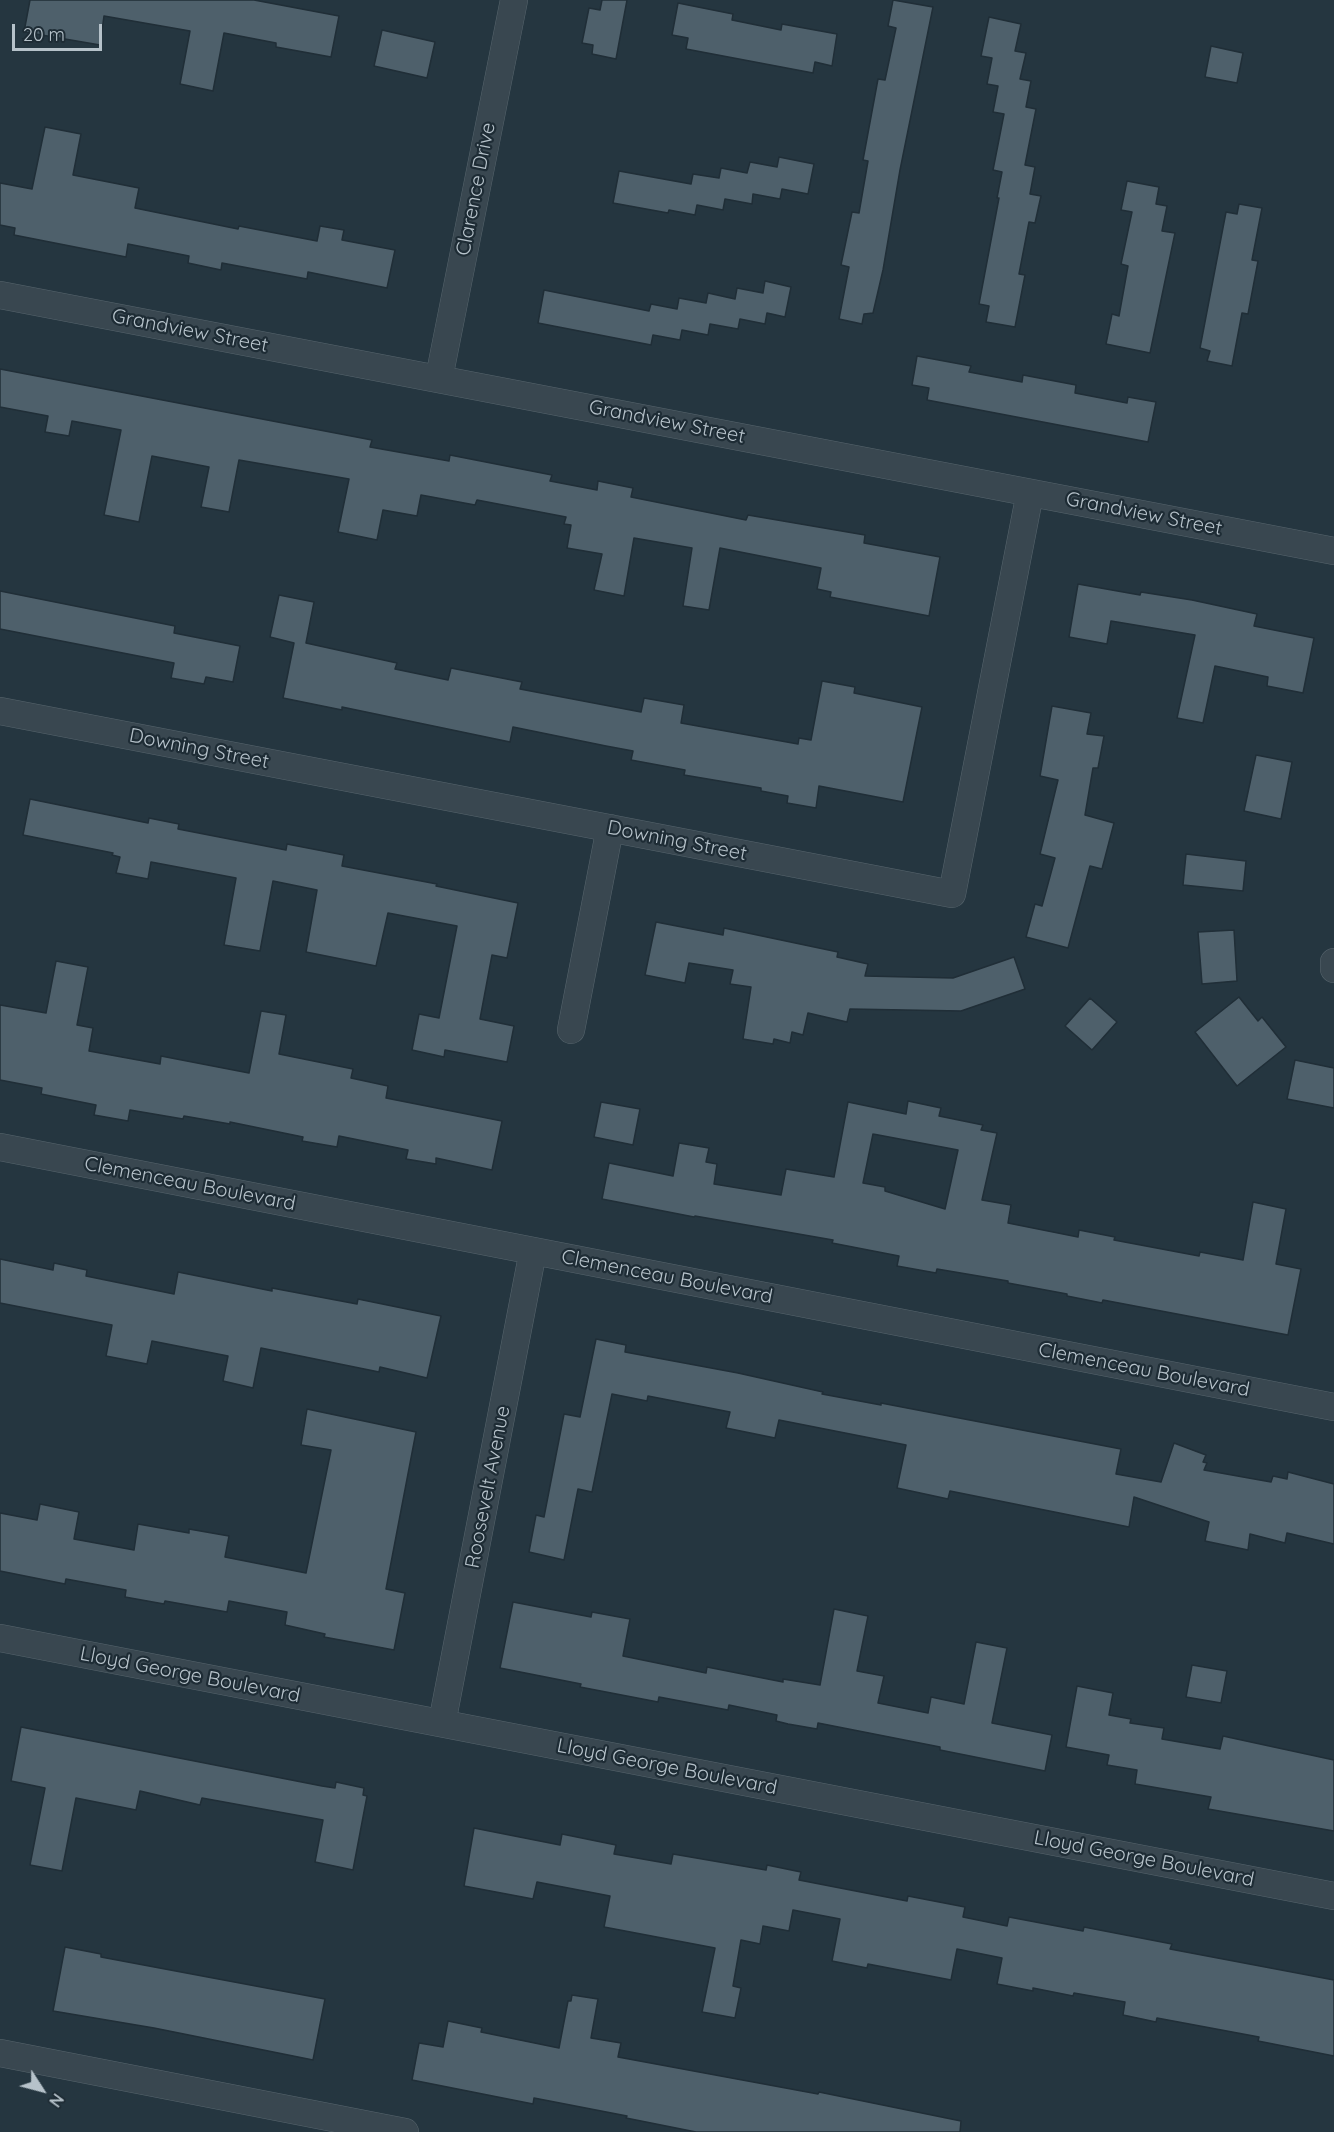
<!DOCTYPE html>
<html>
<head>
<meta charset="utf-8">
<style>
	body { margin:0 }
	#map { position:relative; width:1334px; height:2132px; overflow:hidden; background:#253640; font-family:Quicksand,sans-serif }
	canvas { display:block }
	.north { position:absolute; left:12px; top:2060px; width:60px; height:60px; -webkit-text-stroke:4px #1e2c35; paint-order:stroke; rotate:126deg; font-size:16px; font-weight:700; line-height:24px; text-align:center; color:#b6c2ca }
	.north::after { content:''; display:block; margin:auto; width:21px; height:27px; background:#b6c2ca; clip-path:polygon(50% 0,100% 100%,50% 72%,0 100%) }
	.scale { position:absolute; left:12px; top:24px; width:90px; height:27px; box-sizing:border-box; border:3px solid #b6c2ca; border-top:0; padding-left:8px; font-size:18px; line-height:21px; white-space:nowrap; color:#b6c2ca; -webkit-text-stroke:4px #1e2c35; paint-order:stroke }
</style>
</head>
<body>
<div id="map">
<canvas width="1334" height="2132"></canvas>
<div class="north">N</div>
<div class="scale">20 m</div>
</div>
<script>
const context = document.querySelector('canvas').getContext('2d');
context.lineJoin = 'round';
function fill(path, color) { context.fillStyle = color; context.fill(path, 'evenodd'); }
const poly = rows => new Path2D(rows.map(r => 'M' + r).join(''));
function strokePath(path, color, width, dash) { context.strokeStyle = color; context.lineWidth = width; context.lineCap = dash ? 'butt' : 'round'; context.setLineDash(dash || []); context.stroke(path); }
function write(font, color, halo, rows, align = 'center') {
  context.font = font + ' Quicksand,sans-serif'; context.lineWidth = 4.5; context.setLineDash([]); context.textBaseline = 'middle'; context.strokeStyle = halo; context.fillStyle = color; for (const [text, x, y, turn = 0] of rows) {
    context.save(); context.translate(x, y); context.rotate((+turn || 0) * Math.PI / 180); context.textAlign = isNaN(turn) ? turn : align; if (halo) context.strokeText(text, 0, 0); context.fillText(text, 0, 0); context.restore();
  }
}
const building = poly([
	[30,0,254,0,339,16,331,57,276,47,276,43,224,33,213,91,180,84,190,31,104,16,100,45,24,32,30,0],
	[602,0,627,0,616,59,592,54,593,45,582,43,589,8,600,10,602,0],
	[893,0,933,7,900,170,883,270,873,313,864,314,862,324,839,319,849,267,841,265,852,212,859,213,868,161,863,160,878,79,885,80,896,28,888,26,893,0],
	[678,3,733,14,732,20,781,30,782,24,837,34,832,66,815,62,813,73,686,49,688,38,672,35,678,3],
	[989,17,1021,24,1015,51,1026,53,1020,79,1031,81,1026,107,1036,109,1025,165,1035,167,1030,194,1041,196,1035,223,1029,222,1019,274,1025,275,1015,327,986,322,989,306,979,304,999,198,997,198,1002,172,993,170,1004,114,993,112,998,86,987,84,992,58,981,56,989,17],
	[382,30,435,42,427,78,374,66,382,30],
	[1211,46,1243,53,1237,83,1205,77,1211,46],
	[45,127,81,134,73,175,139,188,135,208,238,229,239,226,317,241,320,226,344,230,342,240,395,250,387,288,308,272,307,279,222,263,221,270,188,263,189,256,128,244,126,257,14,235,15,228,0,225,0,183,32,189,45,127],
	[779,157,814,164,808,194,782,189,780,199,753,194,752,204,725,199,723,210,697,205,695,215,669,210,668,213,613,203,619,171,691,184,693,174,719,178,721,168,747,173,750,162,777,167,779,157],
	[1127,181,1159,187,1156,204,1167,206,1162,231,1175,233,1150,353,1106,344,1112,314,1119,316,1128,266,1121,264,1132,212,1121,210,1127,181],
	[1239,204,1262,208,1252,260,1258,261,1248,314,1242,313,1232,366,1207,361,1210,351,1200,348,1226,212,1237,214,1239,204],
	[765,281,791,287,785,317,767,313,765,324,740,319,738,329,710,324,708,335,682,330,680,340,653,335,651,345,538,323,544,290,649,311,651,304,677,309,679,298,706,303,708,293,735,299,737,288,763,293,765,281],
	[917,356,971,366,969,372,1022,382,1023,375,1076,385,1075,393,1127,403,1128,397,1156,402,1148,442,927,400,929,388,912,385,917,356],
	[0,369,372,440,370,447,449,461,450,455,552,475,550,481,597,490,598,481,633,488,631,497,746,520,748,515,865,535,864,543,940,557,929,616,830,597,831,592,817,589,821,568,720,548,709,610,683,606,692,548,634,538,624,596,594,590,602,554,567,548,571,525,564,524,566,517,477,500,475,505,421,495,417,516,383,510,377,540,338,532,349,479,239,460,229,512,201,507,209,467,152,456,139,522,104,515,121,430,72,421,69,436,45,432,48,416,0,407,0,369],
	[1078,584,1140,595,1141,592,1192,600,1257,614,1254,626,1314,638,1303,693,1267,686,1268,677,1215,666,1203,723,1177,718,1195,635,1111,621,1107,644,1069,637,1078,584],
	[0,591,175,626,174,633,240,646,233,682,206,677,204,684,171,678,174,663,0,629,0,591],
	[279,595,314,602,306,643,397,663,395,669,448,680,451,668,522,682,520,689,641,712,644,698,684,705,681,723,798,744,799,738,811,740,822,681,855,687,854,693,922,707,903,802,819,786,816,808,787,803,788,796,761,791,761,788,684,775,685,770,631,760,633,751,606,746,513,727,510,742,342,707,342,710,283,698,294,643,270,637,279,595],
	[1052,706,1091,713,1087,734,1104,736,1098,768,1093,768,1085,815,1114,823,1102,869,1090,866,1068,948,1026,937,1035,904,1042,906,1055,858,1040,854,1058,780,1040,776,1052,706],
	[1256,755,1292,762,1281,819,1244,811,1256,755],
	[30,799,148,823,149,818,179,824,178,829,286,850,287,844,344,855,342,866,437,884,436,886,518,903,507,958,492,955,480,1019,514,1026,507,1062,445,1050,444,1057,412,1050,419,1014,439,1018,457,926,388,913,376,966,306,952,317,890,273,881,260,951,224,945,236,878,151,862,148,879,116,873,120,857,112,855,113,853,23,835,30,799],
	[1186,854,1246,861,1243,891,1183,885,1186,854],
	[656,922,723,935,724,928,838,952,837,957,868,964,865,976,953,978,1014,957,1025,989,961,1011,850,1009,847,1022,808,1013,803,1035,792,1032,790,1043,774,1039,773,1044,743,1039,751,987,730,984,733,970,689,963,685,983,645,975,656,922],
	[1234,930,1237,981,1202,984,1198,932,1234,930],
	[56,961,88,967,77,1025,93,1028,89,1051,160,1064,161,1056,249,1073,261,1011,286,1015,279,1054,353,1069,351,1078,388,1086,386,1098,502,1121,492,1170,436,1158,436,1164,406,1159,408,1150,339,1136,337,1147,302,1141,303,1137,230,1122,230,1124,184,1116,183,1119,130,1110,128,1121,94,1115,96,1105,41,1094,42,1088,0,1080,0,1005,46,1013,56,961],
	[1239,997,1258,1021,1262,1017,1286,1047,1237,1086,1195,1032,1239,997],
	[1090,998,1117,1022,1092,1050,1065,1026,1090,998],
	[1295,1060,1334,1068,1334,1108,1287,1099,1295,1060],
	[908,1101,941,1108,939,1116,983,1125,981,1130,997,1133,982,1200,1011,1205,1008,1223,1078,1237,1079,1230,1115,1237,1114,1240,1199,1256,1200,1252,1243,1260,1253,1202,1286,1209,1276,1264,1301,1269,1288,1335,1103,1300,1102,1303,1067,1296,1067,1294,1008,1283,1008,1281,937,1269,936,1273,897,1266,899,1256,832,1243,833,1240,695,1216,694,1217,602,1199,609,1163,673,1176,679,1143,709,1148,706,1162,717,1164,714,1184,781,1195,786,1169,834,1177,848,1102,906,1114,908,1101],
	[873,1134,958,1150,945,1209,885,1191,885,1187,863,1183,873,1134],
	[601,1102,640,1109,633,1145,594,1137,601,1102],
	[0,1259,53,1270,54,1263,87,1270,86,1276,174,1294,178,1272,272,1291,272,1288,357,1304,358,1299,441,1316,427,1378,380,1367,379,1372,261,1348,253,1388,223,1381,228,1356,152,1341,147,1364,106,1356,112,1325,0,1303,0,1259],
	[596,1339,626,1345,625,1352,738,1373,823,1392,822,1394,881,1405,881,1403,1121,1449,1116,1474,1161,1482,1174,1443,1206,1455,1203,1462,1207,1463,1204,1470,1271,1482,1273,1476,1287,1479,1288,1472,1334,1484,1334,1544,1287,1533,1285,1543,1250,1534,1248,1550,1205,1541,1209,1522,1134,1497,1129,1527,950,1491,948,1499,897,1488,906,1445,779,1420,775,1438,726,1428,730,1412,648,1396,647,1401,612,1394,592,1492,578,1489,564,1560,529,1552,536,1515,544,1517,564,1414,580,1417,596,1339],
	[307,1409,416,1432,386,1589,405,1593,394,1650,324,1637,325,1634,285,1625,287,1612,229,1601,227,1612,165,1601,164,1604,125,1597,126,1590,66,1579,65,1584,0,1571,0,1513,37,1520,40,1504,79,1512,74,1539,134,1550,138,1524,189,1533,189,1529,229,1536,225,1557,306,1573,331,1450,301,1445,307,1409],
	[513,1602,591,1617,592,1612,630,1619,623,1656,706,1673,707,1667,783,1682,783,1679,820,1685,834,1609,868,1616,857,1671,884,1676,878,1703,928,1713,931,1697,964,1704,976,1642,1007,1648,992,1723,1052,1735,1045,1771,940,1750,940,1747,818,1723,817,1729,788,1724,776,1721,777,1715,729,1705,728,1710,659,1697,658,1702,580,1687,581,1684,500,1668,513,1602],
	[1192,1665,1227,1671,1221,1703,1186,1697,1192,1665],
	[1077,1686,1113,1693,1109,1715,1131,1719,1130,1723,1164,1728,1162,1739,1220,1749,1223,1736,1334,1760,1334,1831,1208,1809,1211,1797,1135,1784,1137,1770,1107,1765,1109,1755,1066,1747,1077,1686],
	[21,1727,322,1786,335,1788,336,1782,364,1788,363,1795,367,1796,353,1870,315,1862,323,1820,202,1798,200,1805,140,1791,136,1810,76,1798,62,1871,30,1865,45,1788,11,1781,21,1727],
	[474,1828,560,1845,562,1834,616,1845,614,1854,671,1864,673,1854,766,1870,767,1865,801,1872,799,1880,907,1901,908,1896,965,1907,963,1917,1007,1926,1009,1917,1083,1931,1084,1927,1172,1944,1170,1949,1334,1980,1334,2056,1258,2041,1259,2037,1157,2018,1156,2022,1123,2015,1125,2002,1074,1993,1073,1996,1033,1988,1033,1991,997,1984,1002,1958,957,1949,951,1980,868,1964,867,1968,832,1961,840,1919,793,1910,789,1931,763,1926,760,1944,741,1940,733,1986,741,1988,735,2018,702,2012,715,1948,604,1927,610,1896,537,1882,533,1899,464,1886,474,1828],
	[65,1947,101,1954,101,1957,325,1999,313,2060,154,2028,53,2011,65,1947],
	[572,1995,598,1999,591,2038,621,2043,618,2057,818,2094,819,2092,961,2121,960,2132,696,2132,626,2118,627,2116,534,2098,533,2104,412,2080,419,2043,443,2047,448,2021,482,2028,481,2032,559,2048,568,2001,571,2001,572,1995]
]);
const minor = poly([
	[0,295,1334,551],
	[439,378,514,0],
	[0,711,952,894,1030,493],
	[1334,962,1334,969],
	[571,1030,610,828],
	[0,1147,1334,1407],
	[0,1638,1334,1896],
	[442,1723,533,1251],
	[0,2053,405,2132]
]);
const streetNames = [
	["Clarence Drive",476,189,-79],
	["Grandview Street",190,331,11],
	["Grandview Street",667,422,11],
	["Grandview Street",1144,514,11],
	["Downing Street",199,749,11],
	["Downing Street",677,841,11],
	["Clemenceau Boulevard",190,1184,11],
	["Clemenceau Boulevard",667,1277,11],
	["Clemenceau Boulevard",1144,1370,11],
	["Roosevelt Avenue",488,1487,-79],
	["Lloyd George Boulevard",190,1675,11],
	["Lloyd George Boulevard",667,1767,11],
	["Lloyd George Boulevard",1144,1859,11]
];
fill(building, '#4e606b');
strokePath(building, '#202e37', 1.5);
strokePath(minor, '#57656d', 28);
strokePath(minor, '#394750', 27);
write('20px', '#b6c2ca', '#1e2c35', streetNames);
</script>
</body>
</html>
